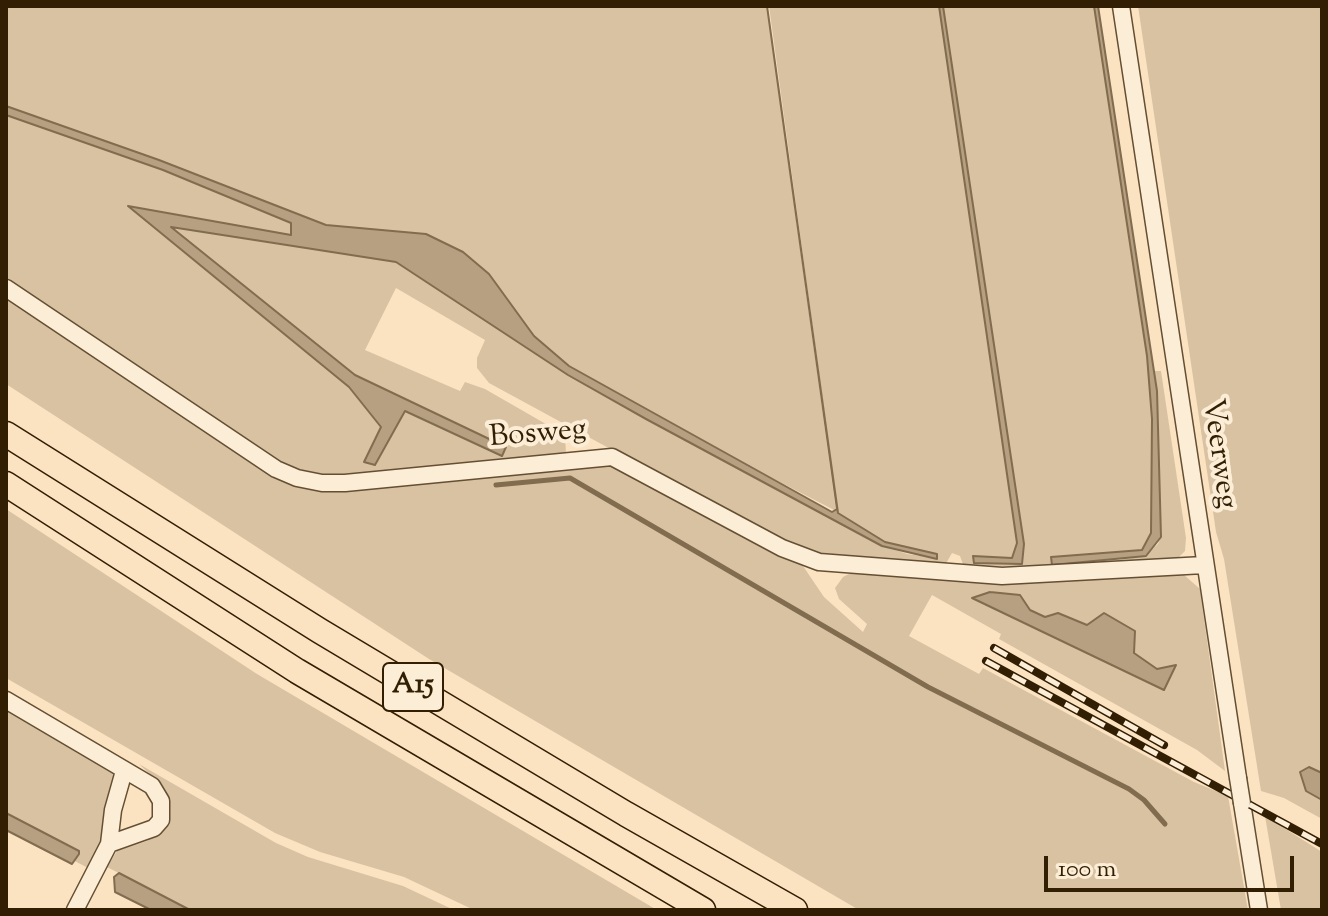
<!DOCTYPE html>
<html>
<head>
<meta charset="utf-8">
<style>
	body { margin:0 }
	#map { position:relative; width:1328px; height:916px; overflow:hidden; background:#fbe3c2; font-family:"Sorts Mill Goudy",serif }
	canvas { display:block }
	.frame { position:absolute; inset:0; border:8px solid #321e03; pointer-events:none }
	.scale { position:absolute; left:1044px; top:856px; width:250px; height:36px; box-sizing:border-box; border:4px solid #321e03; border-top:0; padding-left:10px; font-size:24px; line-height:28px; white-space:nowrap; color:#321e03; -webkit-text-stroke:6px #fcedd7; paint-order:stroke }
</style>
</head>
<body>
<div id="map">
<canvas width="1328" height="916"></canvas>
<div class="frame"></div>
<div class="scale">100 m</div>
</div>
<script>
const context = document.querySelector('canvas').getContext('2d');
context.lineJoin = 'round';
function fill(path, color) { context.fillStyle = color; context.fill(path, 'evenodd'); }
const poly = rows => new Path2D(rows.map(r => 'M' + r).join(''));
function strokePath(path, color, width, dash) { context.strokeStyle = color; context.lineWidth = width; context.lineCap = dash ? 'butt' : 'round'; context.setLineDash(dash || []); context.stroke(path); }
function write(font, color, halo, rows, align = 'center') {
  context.font = font + ' "Sorts Mill Goudy",serif'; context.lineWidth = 8; context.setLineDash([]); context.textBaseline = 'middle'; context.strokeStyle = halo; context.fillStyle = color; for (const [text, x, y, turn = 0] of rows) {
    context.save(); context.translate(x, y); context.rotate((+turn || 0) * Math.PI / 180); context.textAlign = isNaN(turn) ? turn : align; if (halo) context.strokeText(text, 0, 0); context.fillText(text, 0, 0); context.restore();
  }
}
const green = poly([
	[6,6,767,6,836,511,648,414,569,366,534,336,489,274,463,252,426,234,326,225,159,160,6,106],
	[769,6,939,6,1017,543,1012,558,974,556,974,562,1022,564,1024,544,943,6,1094,6,1147,356,1152,419,1151,533,1142,550,1051,557,1060,565,1132,558,1145,556,1158,544,1161,537,1153,371,1161,371,1186,538,1185,551,1177,559,1025,570,964,567,960,556,952,553,944,567,816,555,778,540,489,383,477,368,477,358,485,340,396,288,365,350,460,391,465,382,485,389,565,435,566,454,328,478,297,473,255,452,6,282,6,115,163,170,291,223,292,235,129,206,349,387,381,427,365,462,376,465,405,410,501,456,506,448,355,375,169,227,396,262,568,375,646,419,882,545,907,554,937,558,885,542,838,513],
	[1138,6,1322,6,1322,773,1309,767,1306,791,1322,800,1322,819,1284,798,1261,791,1224,559,1216,532],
	[6,290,284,478,613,466,801,563,824,597,863,632,867,624,839,599,835,588,843,577,861,568,1183,574,1200,589,1225,771,1197,750,999,639,1001,634,932,595,909,636,979,674,983,668,1194,782,1228,796,1248,910,859,910,429,659,6,384],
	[990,592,1045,617,1058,613,1087,625,1157,669,1174,665,1164,689,973,598],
	[6,509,257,674,657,910,474,910,404,877,320,852,275,833,6,678],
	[6,692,131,764,104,830,106,837,88,868,6,825],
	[139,764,276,843,308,857,403,886,454,910,190,910,107,867,117,851,147,841,161,831,167,821,169,799,160,784],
	[1265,816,1322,852,1322,910,1281,910]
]);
const water = poly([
	[767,6,838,513,885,542,937,554,937,559,882,546,646,419,568,375,396,262,171,227,355,375,506,447,502,456,405,411,375,465,364,462,381,427,349,387,128,206,291,235,291,223,163,170,6,115,6,106,159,160,326,225,426,234,463,252,489,274,534,336,569,366,832,512,837,509,767,6],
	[939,6,943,6,1024,544,1022,564,974,563,973,556,1012,558,1017,543,939,6],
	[1094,6,1098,6,1157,391,1161,537,1146,556,1052,565,1051,557,1142,550,1151,533,1152,419,1147,356,1094,6],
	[990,592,1020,595,1030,610,1045,617,1058,613,1087,625,1104,613,1135,631,1134,653,1157,669,1176,665,1164,690,972,598,990,592],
	[1309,767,1322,773,1322,800,1306,791,1300,772,1309,767],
	[6,813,79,851,79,854,72,864,6,830,6,813],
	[119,873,190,910,151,910,115,892,114,877,119,873]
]);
const stream = poly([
	[496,485,570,478,928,687,1129,789,1144,800,1165,824]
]);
const minor = poly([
	[1121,6,1238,778],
	[6,288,276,469,297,478,322,483,345,483,612,457,782,548,819,562,1002,576,1204,565],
	[6,700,152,786,161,801,161,820,154,828,109,844,113,810,124,771],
	[1242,803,1259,910],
	[75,910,109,844]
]);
const highway = poly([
	[6,434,320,631,626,814,795,910],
	[6,484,297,671,703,910]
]);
const rail = poly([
	[994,648,1164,745],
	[986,661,1322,844]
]);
const minorBridge = poly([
	[1238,778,1242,803]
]);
const shields = [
	[413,687,60]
];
const shieldNames = [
	["A15",413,687]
];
const streetNames = [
	["Bosweg",538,436,-5],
	["Veerweg",1217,454,82]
];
fill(green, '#d9c2a2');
fill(water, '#b7a081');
strokePath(water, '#826c4f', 2);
strokePath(stream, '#826c4f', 5);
strokePath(minor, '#644f33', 19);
strokePath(highway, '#321e03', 27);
strokePath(minor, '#fcedd7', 16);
strokePath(highway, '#fbe3c2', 24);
strokePath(rail, '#321e03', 8);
strokePath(rail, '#fcedd7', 5, [15]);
strokePath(minorBridge, '#644f33', 19, []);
strokePath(minorBridge, '#fcedd7', 16);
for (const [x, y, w] of shields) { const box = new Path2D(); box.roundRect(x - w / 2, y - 24, w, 48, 6); context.fillStyle = '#fcedd7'; context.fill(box); strokePath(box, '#321e03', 2); }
write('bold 28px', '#321e03', null, shieldNames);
write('30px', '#321e03', '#fcedd7', streetNames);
</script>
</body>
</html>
